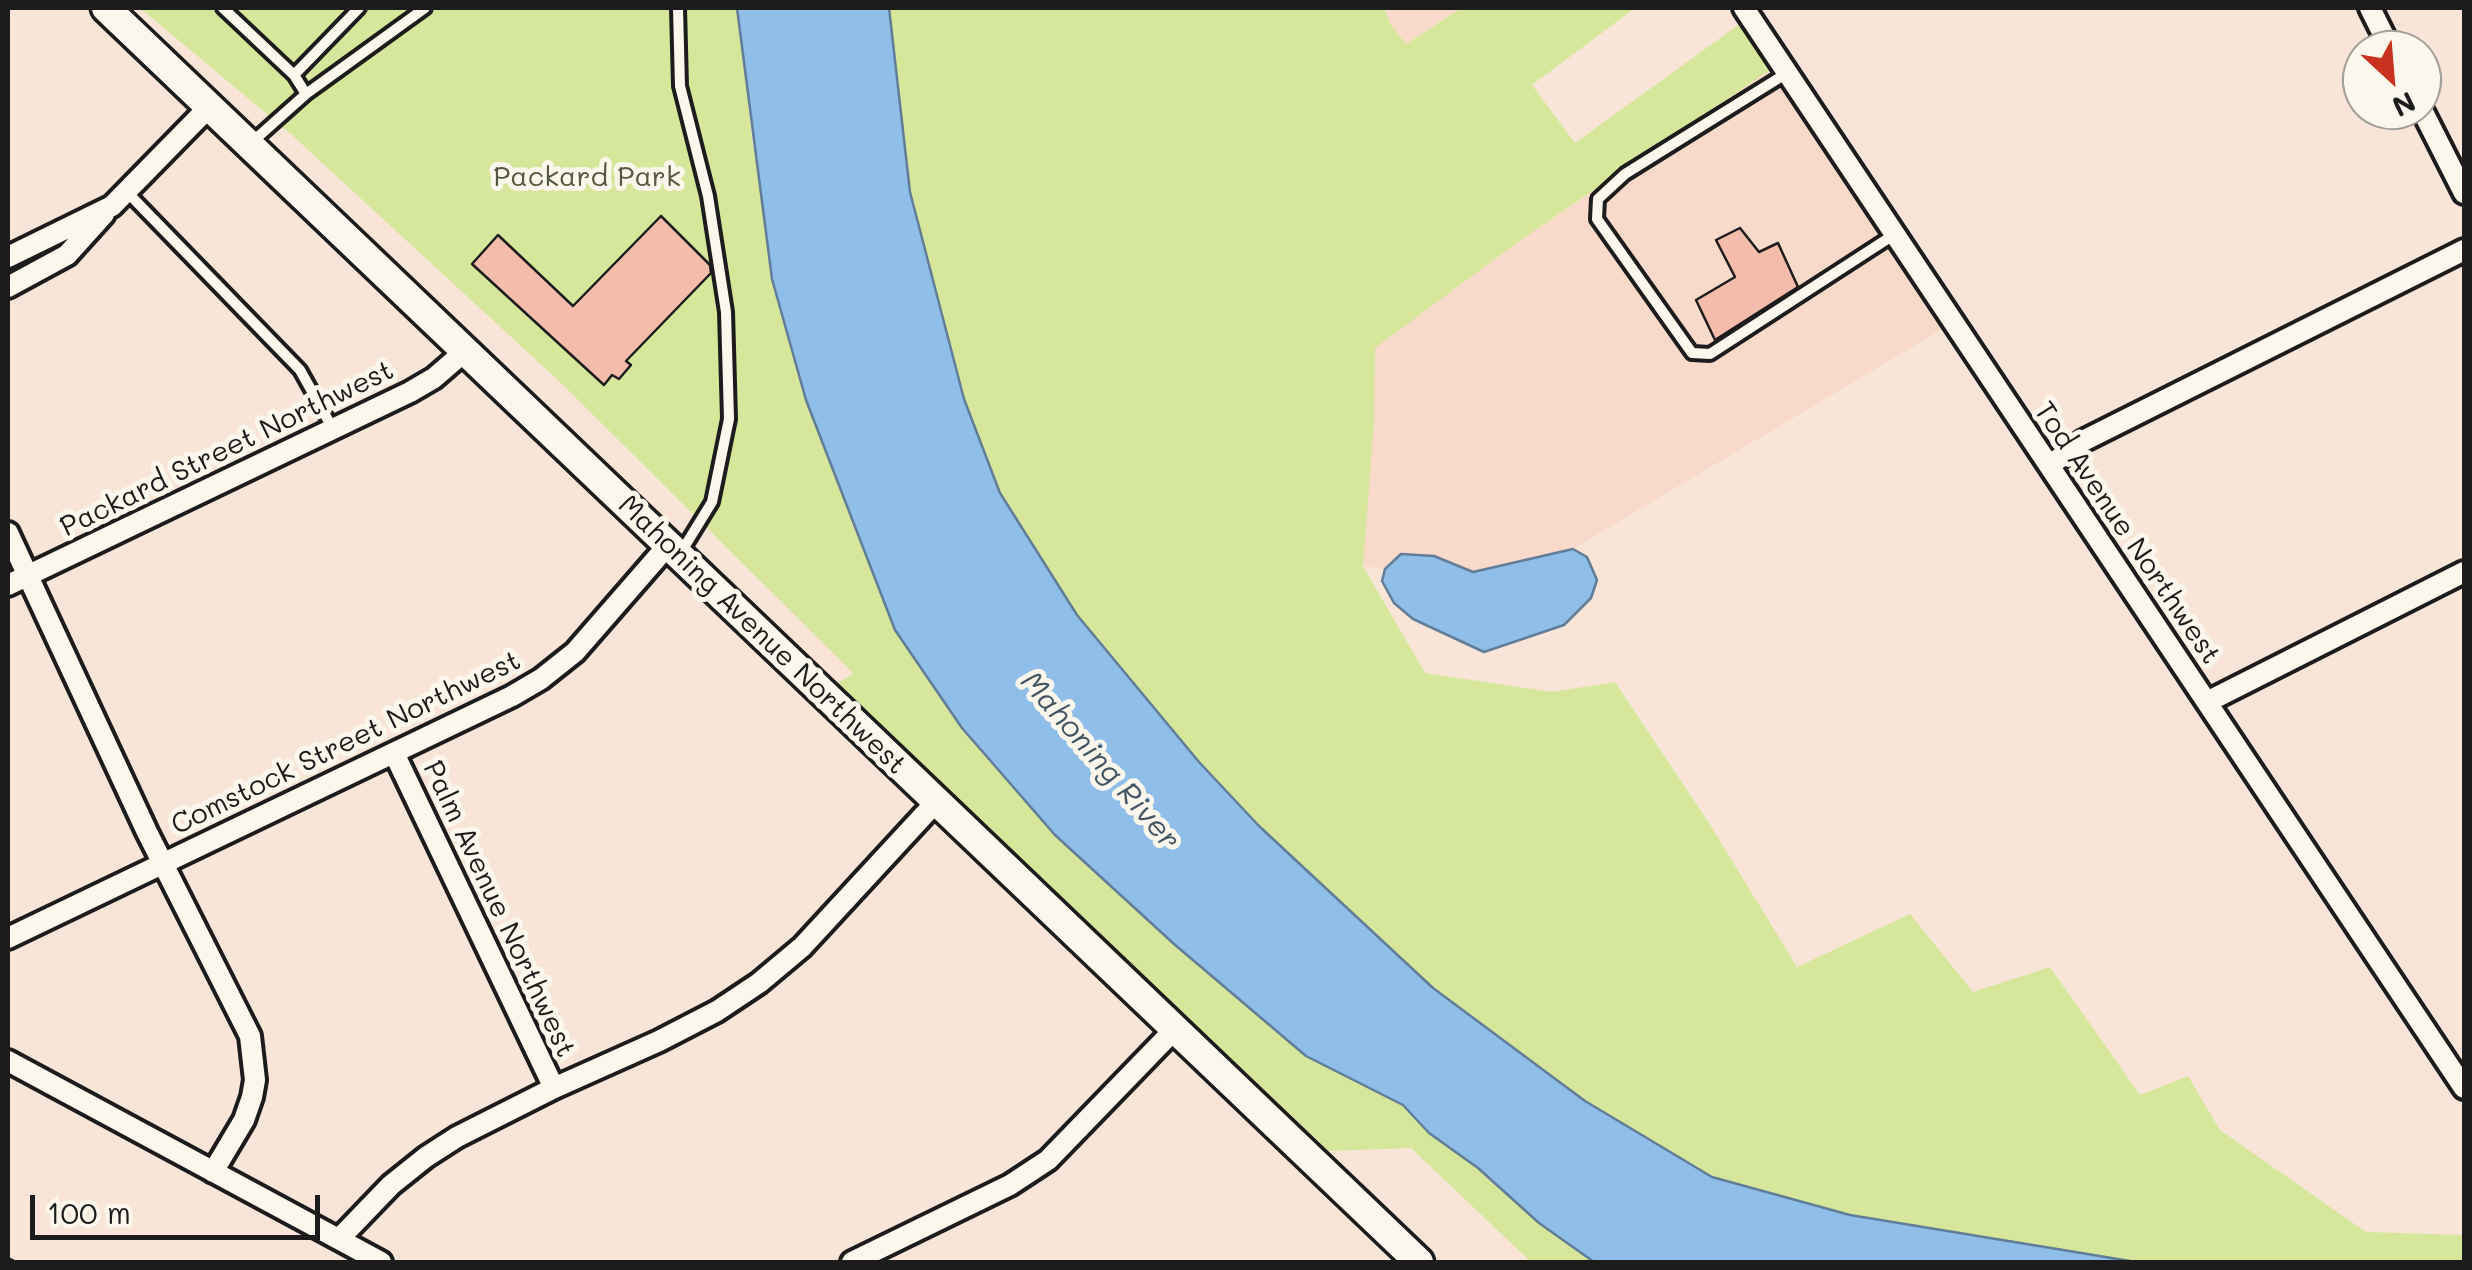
<!DOCTYPE html>
<html>
<head>
<meta charset="utf-8">
<style>
	body { margin:0 }
	#map { position:relative; width:2472px; height:1270px; overflow:hidden; background:#f9e5d8; font-family:Mali,sans-serif }
	canvas { display:block }
	.frame { position:absolute; inset:0; border:10px solid #1c1c1c; pointer-events:none }
	.north { position:absolute; left:2342px; top:30px; width:100px; height:100px; box-sizing:border-box; background:#fbf7ec; border:2px solid #a29f99; border-radius:50%; rotate:154deg; font-size:28px; font-weight:700; line-height:40px; text-align:center; color:#1c1c1c }
	.north::after { content:''; display:block; margin:auto; width:35px; height:45px; background:#c8321e; clip-path:polygon(50% 0,100% 100%,50% 72%,0 100%) }
	.scale { position:absolute; left:30px; top:1195px; width:290px; height:45px; box-sizing:border-box; border:5px solid #1c1c1c; border-top:0; padding-left:12px; font-size:30px; line-height:35px; white-space:nowrap; color:#1c1c1c; -webkit-text-stroke:8px #fbf7ec; paint-order:stroke }
</style>
</head>
<body>
<div id="map">
<canvas width="2472" height="1270"></canvas>
<div class="frame"></div>
<div class="north">N</div>
<div class="scale">100 m</div>
</div>
<script>
const context = document.querySelector('canvas').getContext('2d');
context.lineJoin = 'round';
function fill(path, color) { context.fillStyle = color; context.fill(path, 'evenodd'); }
const poly = rows => new Path2D(rows.map(r => 'M' + r).join(''));
function strokePath(path, color, width, dash) { context.strokeStyle = color; context.lineWidth = width; context.lineCap = dash ? 'butt' : 'round'; context.setLineDash(dash || []); context.stroke(path); }
function write(font, color, halo, rows, align = 'center') {
  context.font = font + ' Mali,sans-serif'; context.lineWidth = 10; context.setLineDash([]); context.textBaseline = 'middle'; context.strokeStyle = halo; context.fillStyle = color; for (const [text, x, y, turn = 0] of rows) {
    context.save(); context.translate(x, y); context.rotate((+turn || 0) * Math.PI / 180); context.textAlign = isNaN(turn) ? turn : align; if (halo) context.strokeText(text, 0, 0); context.fillText(text, 0, 0); context.restore();
  }
}
const built = poly([
	[1384,8,1461,8,1405,45,1391,25],
	[1771,69,1944,328,1573,549,1473,572,1434,556,1401,554,1385,569,1363,566,1375,348,1518,242]
]);
const green = poly([
	[140,8,737,8,753,147,895,630,962,728,1055,835,1306,1056,1403,1105,1429,1133,1478,1168,1539,1223,1594,1262,1531,1262,1411,1148,1329,1151,836,685,853,673,561,383,293,136],
	[889,8,1384,8,1391,25,1406,44,1461,8,1635,8,1532,85,1575,143,1741,23,1771,69,1518,242,1375,348,1374,422,1363,566,1425,673,1552,692,1615,682,1709,823,1797,967,1910,914,1973,992,2050,967,2140,1095,2188,1076,2220,1130,2366,1232,2464,1235,2464,1262,2136,1262,1850,1215,1712,1177,1585,1101,1433,988,1259,826,1199,763,1077,615,1000,493,964,399,910,192]
]);
const water = poly([
	[737,8,889,8,910,192,964,399,1000,493,1077,615,1199,762,1259,826,1433,988,1585,1101,1712,1177,1850,1215,2136,1262,1594,1262,1539,1223,1478,1168,1429,1133,1403,1105,1306,1056,1174,944,1055,835,962,728,895,630,806,400,772,279,737,8],
	[1573,549,1587,557,1597,580,1591,598,1564,625,1484,652,1413,619,1394,603,1382,581,1385,569,1401,554,1434,556,1473,572,1573,549]
]);
const building = poly([
	[661,216,710,265,711,273,626,361,631,365,619,379,612,375,604,385,472,264,498,235,573,306,661,216],
	[1740,228,1759,252,1778,243,1798,287,1715,340,1696,300,1735,277,1716,240,1740,228]
]);
const lane = poly([
	[223,8,294,75,306,94,251,143],
	[678,8,680,86,708,196,726,312,729,419,712,502,680,554],
	[1787,73,1625,174,1598,199,1597,219,1692,353,1710,354,1895,234],
	[294,75,359,8],
	[306,94,425,8],
	[127,192,300,370,333,429]
]);
const street = poly([
	[1744,8,2464,1088],
	[2370,8,2391,50],
	[2422,110,2464,193],
	[8,257,112,206,209,107],
	[8,287,67,255,104,214],
	[2050,465,2083,441,2464,250],
	[8,533,147,832,250,1036,255,1080,252,1097,244,1120,213,1172],
	[8,585,410,392,434,378,464,352],
	[2209,701,2464,572],
	[394,753,554,1088],
	[8,938,512,696,541,679,575,652,669,544],
	[8,1061,381,1262],
	[339,1239,391,1185,426,1157,457,1137,554,1088,659,1041,717,1011,759,983,802,947,935,803],
	[852,1262,1010,1185,1048,1160,1173,1031]
]);
const secondary = poly([
	[106,8,1419,1262]
]);
const rail = poly([
	[8,1260,12,1262]
]);
const parkNames = [
	["Packard Park",587,177]
];
const streetNames = [
	["Packard Street Northwest",227,449,-26],
	["Tod Avenue Northwest",2127,533,56],
	["Mahoning Avenue Northwest",762,635,44],
	["Comstock Street Northwest",346,743,-26],
	["Palm Avenue Northwest",499,909,65]
];
const waterNames = [
	["Mahoning River",1100,761,49]
];
fill(built, '#f8d9ca');
fill(green, '#d6e79b');
fill(water, '#8fbee9');
strokePath(water, '#617d97', 2.5);
fill(building, '#f4bcab');
strokePath(building, '#1c1c1c', 2.5);
strokePath(lane, '#1c1c1c', 18);
strokePath(street, '#1c1c1c', 28);
strokePath(secondary, '#1c1c1c', 35);
strokePath(lane, '#fbf7ec', 10);
strokePath(street, '#fbf7ec', 20);
strokePath(secondary, '#fbf7ec', 28);
strokePath(rail, '#1c1c1c', 6);
write('28px', '#545942', '#fbf7ec', parkNames);
write('28px', '#1c1c1c', '#fbf7ec', streetNames);
write('italic 30px', '#445564', '#fbf7ec', waterNames);
</script>
</body>
</html>
